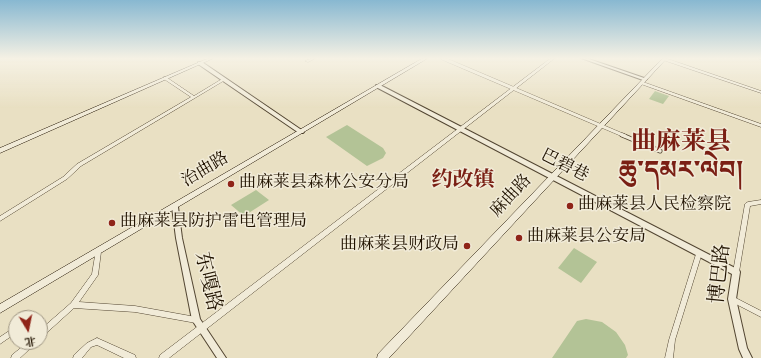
<!DOCTYPE html>
<html>
<head>
<meta charset="utf-8">
<style>
	body { margin:0 }
	#map { position:relative; width:761px; height:358px; overflow:hidden; background:#e9e0c3; font-family:"Sorts Mill Goudy","Noto Serif SC",serif }
	canvas { display:block }
	.north { position:absolute; left:8px; top:310px; width:40px; height:40px; box-sizing:border-box; background:#f1ebd8; border:1px solid #9e9582; border-radius:50%; rotate:170deg; font-size:11px; font-weight:700; line-height:16px; text-align:center; color:#211301 }
	.north::after { content:''; display:block; margin:auto; width:14px; height:18px; background:#8f2418; clip-path:polygon(50% 0,100% 100%,50% 72%,0 100%) }
</style>
</head>
<body>
<div id="map">
<canvas width="761" height="358"></canvas>
<div class="north">北</div>
</div>
<script>
const context = document.querySelector('canvas').getContext('2d');
context.lineJoin = 'round';
function fill(path, color) { context.fillStyle = color; context.fill(path, 'evenodd'); }
const poly = rows => new Path2D(rows.map(r => 'M' + r).join(''));
function strokePath(path, color, width, dash) { context.strokeStyle = color; context.lineWidth = width; context.lineCap = dash ? 'butt' : 'round'; context.setLineDash(dash || []); context.stroke(path); }
function write(font, color, halo, rows, align = 'center') {
  context.font = font + ' "Sorts Mill Goudy","Noto Serif SC","Noto Serif Tibetan",serif'; context.lineWidth = 3; context.setLineDash([]); context.textBaseline = 'middle'; context.strokeStyle = halo; context.fillStyle = color; for (const [text, x, y, turn = 0] of rows) {
    context.save(); context.translate(x, y); context.rotate((+turn || 0) * Math.PI / 180); context.textAlign = isNaN(turn) ? turn : align; if (halo) context.strokeText(text, 0, 0); context.fillText(text, 0, 0); context.restore();
  }
}
const green = poly([
	[655,91,669,96,663,104,649,99],
	[347,125,383,148,386,153,383,158,367,166,326,137],
	[256,190,269,200,244,216,231,205],
	[574,248,597,262,581,283,558,268],
	[586,319,602,322,616,332,625,345,628,355,626,358,552,358,577,321]
]);
const pedestrianFar1 = poly([
	[442,58,625,136]
]);
const pedestrian = poly([
	[622,135,660,151]
]);
const minor = poly([
	[312,58,316,58,308,62,305,61,312,58],
	[551,58,555,58,169,358,159,358,160,355,551,58],
	[663,58,665,58,761,91,761,93,663,60,663,58],
	[758,58,761,58,761,59,759,59,758,58],
	[164,77,166,77,194,96,222,79,224,79,225,80,81,166,67,179,0,221,0,216,63,177,77,164,191,97,164,79,164,77],
	[641,82,643,82,761,124,761,127,641,84,641,82],
	[761,200,761,204,750,206,739,272,738,274,736,275,734,274,733,272,745,204,746,203,748,202,761,200],
	[96,250,100,250,101,252,98,275,79,302,135,306,196,317,198,318,199,320,198,322,196,323,135,312,74,308,42,337,40,338,40,330,71,303,92,274,96,250],
	[697,251,701,251,702,253,675,340,673,358,665,358,669,340,697,251],
	[732,296,761,311,761,317,730,301,729,299,730,297,732,296],
	[12,329,16,329,16,335,13,335,0,344,0,337,12,329],
	[97,338,135,355,136,358,124,358,97,345,91,347,82,358,73,358,74,355,87,343,97,338],
	[28,342,36,342,35,344,20,358,11,358,12,355,28,342]
]);
const tertiary = poly([
	[581,58,586,58,647,79,645,80,643,80,581,58],
	[198,62,202,62,303,131,304,132,303,133,299,133,198,64,198,62],
	[376,85,380,85,739,270,740,272,736,299,747,348,752,358,743,358,739,349,728,299,732,274,376,87,376,85],
	[173,205,177,205,178,207,182,238,200,319,226,358,217,358,192,320,176,238,172,207,173,205]
]);
const secondary = poly([
	[209,58,214,58,0,153,0,148,209,58],
	[423,58,428,58,0,313,0,304,423,58],
	[663,58,667,58,389,358,377,358,378,354,663,58]
]);
const markers = [
	[231,184,4,"#8f2418"],
	[570,206,4,"#8f2418"],
	[112,223,4,"#8f2418"],
	[519,238,4,"#8f2418"],
	[467,246,4,"#8f2418"]
];
const streetNames = [
	["巴碧巷",564,167,27],
	["治曲路",206,171,-31],
	["麻曲路",512,197,-47]
];
const poiNames = [
	["曲麻莱县森林公安分局",239,184],
	["曲麻莱县人民检察院",578,206],
	["曲麻莱县防护雷电管理局",120,223],
	["曲麻莱县公安局",527,238],
	["曲麻莱县财政局",459,246,"right"]
];
const nearStreetnames = [
	["博巴路",722,274,-84],
	["东嘎路",206,282,77]
];
const districtNames = [
	["约改镇",463,182]
];
const townNames = [
	["曲麻莱县",681,145],
	["ཆུ་དམར་ལེབ།",681,174]
];
fill(green, '#b3c396');
strokePath(pedestrianFar1, '#534632', 4);
strokePath(pedestrian, '#534632', 5);
strokePath(minor, '#534632', 1);
strokePath(tertiary, '#534632', 2);
strokePath(secondary, '#211301', 1);
strokePath(pedestrianFar1, '#f1ebd8', 3);
strokePath(pedestrian, '#f1ebd8', 3.5);
fill(minor, '#f1ebd8');
fill(tertiary, '#f1ebd8');
fill(secondary, '#f1ebd8');
const sky = context.createLinearGradient(0, 0, 0, 108);
sky.addColorStop(0, '#88b8d1');
sky.addColorStop(0.54, '#f5f1e4');
sky.addColorStop(1, '#f5f1e400');
context.fillStyle = sky;
context.fillRect(0, 0, 761, 108);
for (const [x, y, r, color] of markers) { const dot = new Path2D(); dot.arc(x, y, r, 0, 2 * Math.PI); context.fillStyle = color; context.fill(dot); strokePath(dot, '#f1ebd8', 1.5); }
write('17px', '#211301', '#f1ebd8', streetNames);
write('17px', '#211301', '#f1ebd8', poiNames, 'left');
write('20px', '#211301', '#f1ebd8', nearStreetnames);
write('bold 21px', '#7a1f14', '#f1ebd8', districtNames);
write('bold 25px', '#7a1f14', '#f1ebd8', townNames);
</script>
</body>
</html>
